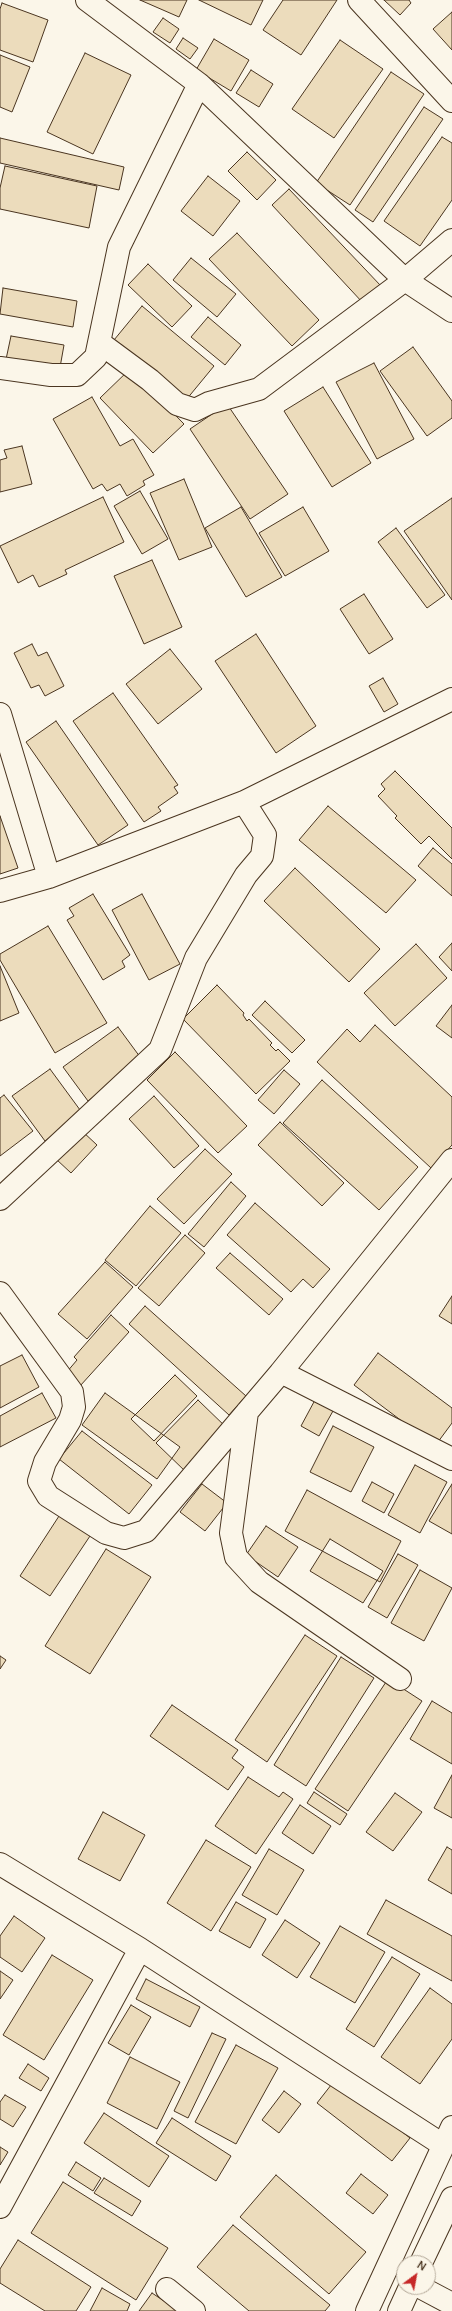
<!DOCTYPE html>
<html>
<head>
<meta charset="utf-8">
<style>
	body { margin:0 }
	#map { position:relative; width:452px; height:2311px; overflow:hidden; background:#fbf6e9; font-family:Manrope,sans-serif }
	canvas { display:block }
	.north { position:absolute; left:396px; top:2255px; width:40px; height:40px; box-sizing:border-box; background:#fbf6e9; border:1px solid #b4a999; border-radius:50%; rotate:32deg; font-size:11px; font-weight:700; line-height:16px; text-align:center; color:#4a3520 }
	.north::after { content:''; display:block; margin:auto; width:14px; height:18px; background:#c62828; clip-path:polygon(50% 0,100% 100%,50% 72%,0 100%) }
</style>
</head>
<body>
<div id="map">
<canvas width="452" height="2311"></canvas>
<div class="north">N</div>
</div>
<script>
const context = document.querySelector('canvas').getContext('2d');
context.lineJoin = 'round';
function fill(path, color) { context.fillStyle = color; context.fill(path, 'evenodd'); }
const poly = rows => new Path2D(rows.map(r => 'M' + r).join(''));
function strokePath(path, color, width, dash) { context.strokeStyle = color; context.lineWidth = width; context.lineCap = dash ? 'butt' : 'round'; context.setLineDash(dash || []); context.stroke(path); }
const building = poly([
	[140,0,187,0,179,17,140,0],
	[199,0,263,0,251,25,199,0],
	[283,0,337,0,301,55,263,30,283,0],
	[384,0,409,0,411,3,400,15,384,0],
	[2,3,48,20,33,62,0,50,0,9,2,3],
	[452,12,452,50,433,29,452,12],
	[163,18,179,29,170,43,153,32,163,18],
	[183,38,198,48,190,59,176,49,183,38],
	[214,39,249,60,231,91,196,70,214,39],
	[340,40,383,69,334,138,292,109,340,40],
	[85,53,131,75,93,154,47,132,85,53],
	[0,55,30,67,12,112,0,107,0,55],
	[251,70,273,84,259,107,236,93,251,70],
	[391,72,424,94,350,205,316,183,391,72],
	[424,107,443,119,373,222,355,210,424,107],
	[442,137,452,143,452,200,420,246,384,221,442,137],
	[0,138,124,167,119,190,0,163,0,138],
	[247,152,276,180,257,200,228,171,247,152],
	[5,166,97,186,89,228,0,209,0,188,5,166],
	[208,176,240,201,213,236,181,211,208,176],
	[289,189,381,286,363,303,272,205,289,189],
	[237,233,319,320,292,346,209,259,237,233],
	[191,258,236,294,217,317,173,280,191,258],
	[148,264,192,306,172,327,128,285,148,264],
	[3,288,77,301,73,327,0,314,3,288],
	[142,306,214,366,186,400,114,340,142,306],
	[208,317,241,345,225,365,191,337,208,317],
	[11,336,64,345,59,373,5,364,11,336],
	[413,347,452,401,452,418,427,436,380,371,413,347],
	[374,363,414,439,377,459,336,382,374,363],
	[130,369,184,424,153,453,100,398,130,369],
	[323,387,371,463,332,487,284,411,323,387],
	[92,397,120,446,133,439,154,475,143,481,145,485,127,496,120,484,107,491,102,484,93,489,53,419,92,397],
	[227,404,288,494,250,519,190,429,227,404],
	[22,446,32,484,0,492,0,460,7,458,4,450,22,446],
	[184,479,212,547,179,560,150,493,184,479],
	[140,491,168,539,142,554,114,506,140,491],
	[103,497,124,542,65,570,67,574,39,587,33,575,18,583,0,546,103,497],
	[452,498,452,600,404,531,452,498],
	[241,507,282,577,246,597,205,528,241,507],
	[303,507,329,551,285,576,259,533,303,507],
	[396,528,445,595,427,608,378,542,396,528],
	[152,560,182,627,144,644,114,576,152,560],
	[364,594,393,639,369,654,340,609,364,594],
	[256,634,316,726,276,753,215,661,256,634],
	[32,644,38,656,47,652,64,686,45,696,39,685,31,688,14,653,32,644],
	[170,649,202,689,158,724,126,684,170,649],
	[383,678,398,704,384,712,369,686,383,678],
	[113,693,178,785,174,787,178,793,158,807,161,811,144,822,73,721,113,693],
	[56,721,128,825,98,845,26,742,56,721],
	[395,771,452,828,452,859,429,836,421,844,395,818,397,816,378,796,385,789,381,784,395,771],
	[328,806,416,880,386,913,299,840,328,806],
	[0,816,18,868,0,874,0,816],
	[433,848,452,864,452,896,418,866,433,848],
	[295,868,380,949,349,982,264,901,295,868],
	[93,894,130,955,122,961,125,967,103,980,67,920,74,916,69,908,93,894],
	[142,894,180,964,149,980,112,910,142,894],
	[48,926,107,1023,55,1053,0,960,0,954,48,926],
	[452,943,452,971,439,957,452,943],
	[416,944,447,978,395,1026,364,993,416,944],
	[0,966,19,1013,0,1021,0,966],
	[217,985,244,1013,243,1015,247,1021,249,1019,272,1043,270,1045,276,1051,278,1049,290,1061,256,1094,183,1019,217,985],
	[265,1001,305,1040,292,1053,252,1015,265,1001],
	[452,1005,452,1038,436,1026,452,1005],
	[375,1025,452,1097,452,1145,431,1168,317,1062,347,1029,360,1042,375,1025],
	[118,1027,143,1061,88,1101,63,1067,118,1027],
	[175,1052,247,1126,218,1153,147,1080,175,1052],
	[50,1069,83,1114,45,1141,12,1096,50,1069],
	[284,1070,300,1084,274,1114,258,1100,284,1070],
	[322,1080,418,1167,379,1210,283,1123,322,1080],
	[4,1095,33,1131,0,1156,0,1098,4,1095],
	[154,1096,199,1146,174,1168,129,1119,154,1096],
	[280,1122,344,1183,322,1206,258,1145,280,1122],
	[82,1131,97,1145,71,1173,56,1159,82,1131],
	[205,1149,232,1174,184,1224,157,1199,205,1149],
	[231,1182,246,1196,204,1247,188,1234,231,1182],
	[255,1203,330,1269,313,1288,303,1279,291,1292,227,1235,255,1203],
	[150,1206,181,1233,136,1286,105,1260,150,1206],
	[185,1235,205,1253,159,1306,138,1288,185,1235],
	[230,1253,283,1299,269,1315,216,1268,230,1253],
	[105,1262,133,1287,87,1339,58,1314,105,1262],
	[452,1296,452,1324,439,1316,452,1296],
	[145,1306,246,1396,229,1415,129,1324,145,1306],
	[111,1315,129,1332,80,1386,66,1373,77,1360,74,1357,111,1315],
	[378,1353,452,1408,452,1423,435,1446,354,1385,378,1353],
	[22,1355,39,1387,0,1408,0,1366,22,1355],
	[175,1375,197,1396,154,1441,131,1419,175,1375],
	[42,1393,56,1418,0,1447,0,1416,42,1393],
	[105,1393,180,1447,157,1479,82,1425,105,1393],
	[198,1400,229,1430,187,1473,156,1443,198,1400],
	[315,1400,333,1411,319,1436,301,1426,315,1400],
	[333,1426,374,1447,351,1492,310,1472,333,1426],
	[82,1431,152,1485,129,1514,59,1459,82,1431],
	[415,1465,447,1482,420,1533,388,1515,415,1465],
	[372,1482,394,1494,384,1513,362,1501,372,1482],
	[202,1484,227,1503,205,1531,180,1512,202,1484],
	[452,1484,452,1534,429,1521,452,1484],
	[307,1490,401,1541,380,1582,285,1531,307,1490],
	[61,1513,92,1533,50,1596,20,1576,61,1513],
	[266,1526,298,1547,278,1577,246,1555,266,1526],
	[330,1539,383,1571,363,1603,310,1571,330,1539],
	[106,1549,151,1577,90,1674,45,1646,106,1549],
	[398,1554,418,1565,387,1618,368,1607,398,1554],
	[420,1570,452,1588,424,1641,391,1623,420,1570],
	[305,1635,337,1656,267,1762,235,1740,305,1635],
	[0,1656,6,1660,0,1669,0,1656],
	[341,1657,374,1678,306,1786,274,1765,341,1657],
	[388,1679,422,1701,348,1811,315,1789,388,1679],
	[432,1701,452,1713,452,1764,410,1739,432,1701],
	[172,1705,238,1750,232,1758,244,1767,228,1790,150,1736,172,1705],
	[452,1775,452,1818,434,1808,452,1775],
	[248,1777,279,1797,283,1792,293,1799,256,1854,215,1826,248,1777],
	[314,1792,347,1814,340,1825,307,1803,314,1792],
	[395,1793,422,1812,393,1851,366,1832,395,1793],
	[300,1805,331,1826,313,1854,282,1833,300,1805],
	[103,1812,145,1835,120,1881,78,1859,103,1812],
	[206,1840,251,1867,211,1931,167,1903,206,1840],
	[447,1847,452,1850,452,1894,428,1880,447,1847],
	[269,1849,304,1870,277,1915,242,1895,269,1849],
	[386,1900,452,1936,452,1981,367,1934,386,1900],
	[236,1902,266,1919,250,1948,219,1931,236,1902],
	[14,1916,45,1938,22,1972,0,1957,0,1936,14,1916],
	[285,1920,320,1943,297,1978,262,1955,285,1920],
	[340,1926,385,1952,355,2003,310,1977,340,1926],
	[52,1955,93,1980,44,2060,3,2035,52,1955],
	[392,1957,420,1974,374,2047,346,2029,392,1957],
	[0,1971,13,1980,0,1999,0,1971],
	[146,1979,200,2007,190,2027,136,1999,146,1979],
	[430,1988,452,2004,452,2039,420,2084,381,2057,430,1988],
	[131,2005,151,2017,129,2055,108,2043,131,2005],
	[212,2033,226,2039,188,2118,174,2111,212,2033],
	[236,2045,278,2068,236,2144,195,2122,236,2045],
	[130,2057,180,2082,157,2129,107,2103,130,2057],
	[28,2064,49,2078,41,2091,19,2078,28,2064],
	[335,2080,410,2138,392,2161,317,2103,335,2080],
	[284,2091,301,2104,279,2133,262,2120,284,2091],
	[5,2095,26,2107,13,2127,0,2119,0,2102,5,2095],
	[104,2113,169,2156,149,2187,84,2143,104,2113],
	[172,2118,231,2156,216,2181,156,2143,172,2118],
	[0,2147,8,2152,0,2165,0,2147],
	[76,2162,101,2178,93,2191,68,2175,76,2162],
	[361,2174,388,2195,373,2214,346,2193,361,2174],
	[276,2175,366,2252,329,2294,240,2217,276,2175],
	[104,2178,141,2201,132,2216,94,2193,104,2178],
	[63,2182,168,2248,136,2300,31,2233,63,2182],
	[233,2225,330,2305,325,2311,249,2311,197,2267,233,2225],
	[18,2240,91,2287,76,2311,45,2311,0,2283,0,2269,18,2240],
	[102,2288,130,2304,127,2311,90,2311,102,2288],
	[152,2293,179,2311,139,2311,152,2293]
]);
const minor = poly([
	[87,0,199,84,405,280,452,311],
	[359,0,452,101],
	[100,343,150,380,177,404,195,410,209,403,259,389,405,280,452,240],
	[0,368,51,375,77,375,96,357,119,247,199,84],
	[0,714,49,877],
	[0,891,49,877,244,802,452,699],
	[0,1199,160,1050,196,958,246,875,262,856,265,835,244,802],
	[0,1293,72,1392,74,1407,70,1420,45,1462,39,1481,48,1496,106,1533,124,1538,146,1531,281,1372,452,1160],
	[281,1372,452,1459],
	[247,1412,231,1533,236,1557,259,1582,400,1679],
	[0,1864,140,1949,443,2145],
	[0,2207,140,1949],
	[420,2287,452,2304],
	[167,2289,194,2311]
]);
const major = poly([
	[421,2263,452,2198],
	[367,2311,452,2127],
	[399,2311,410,2287]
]);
fill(building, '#ecdcbc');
strokePath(building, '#4a3520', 1);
strokePath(minor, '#4a3520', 24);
strokePath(major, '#4a3520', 24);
strokePath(minor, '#fbf6e9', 22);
strokePath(major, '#fbf6e9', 22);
</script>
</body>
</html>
